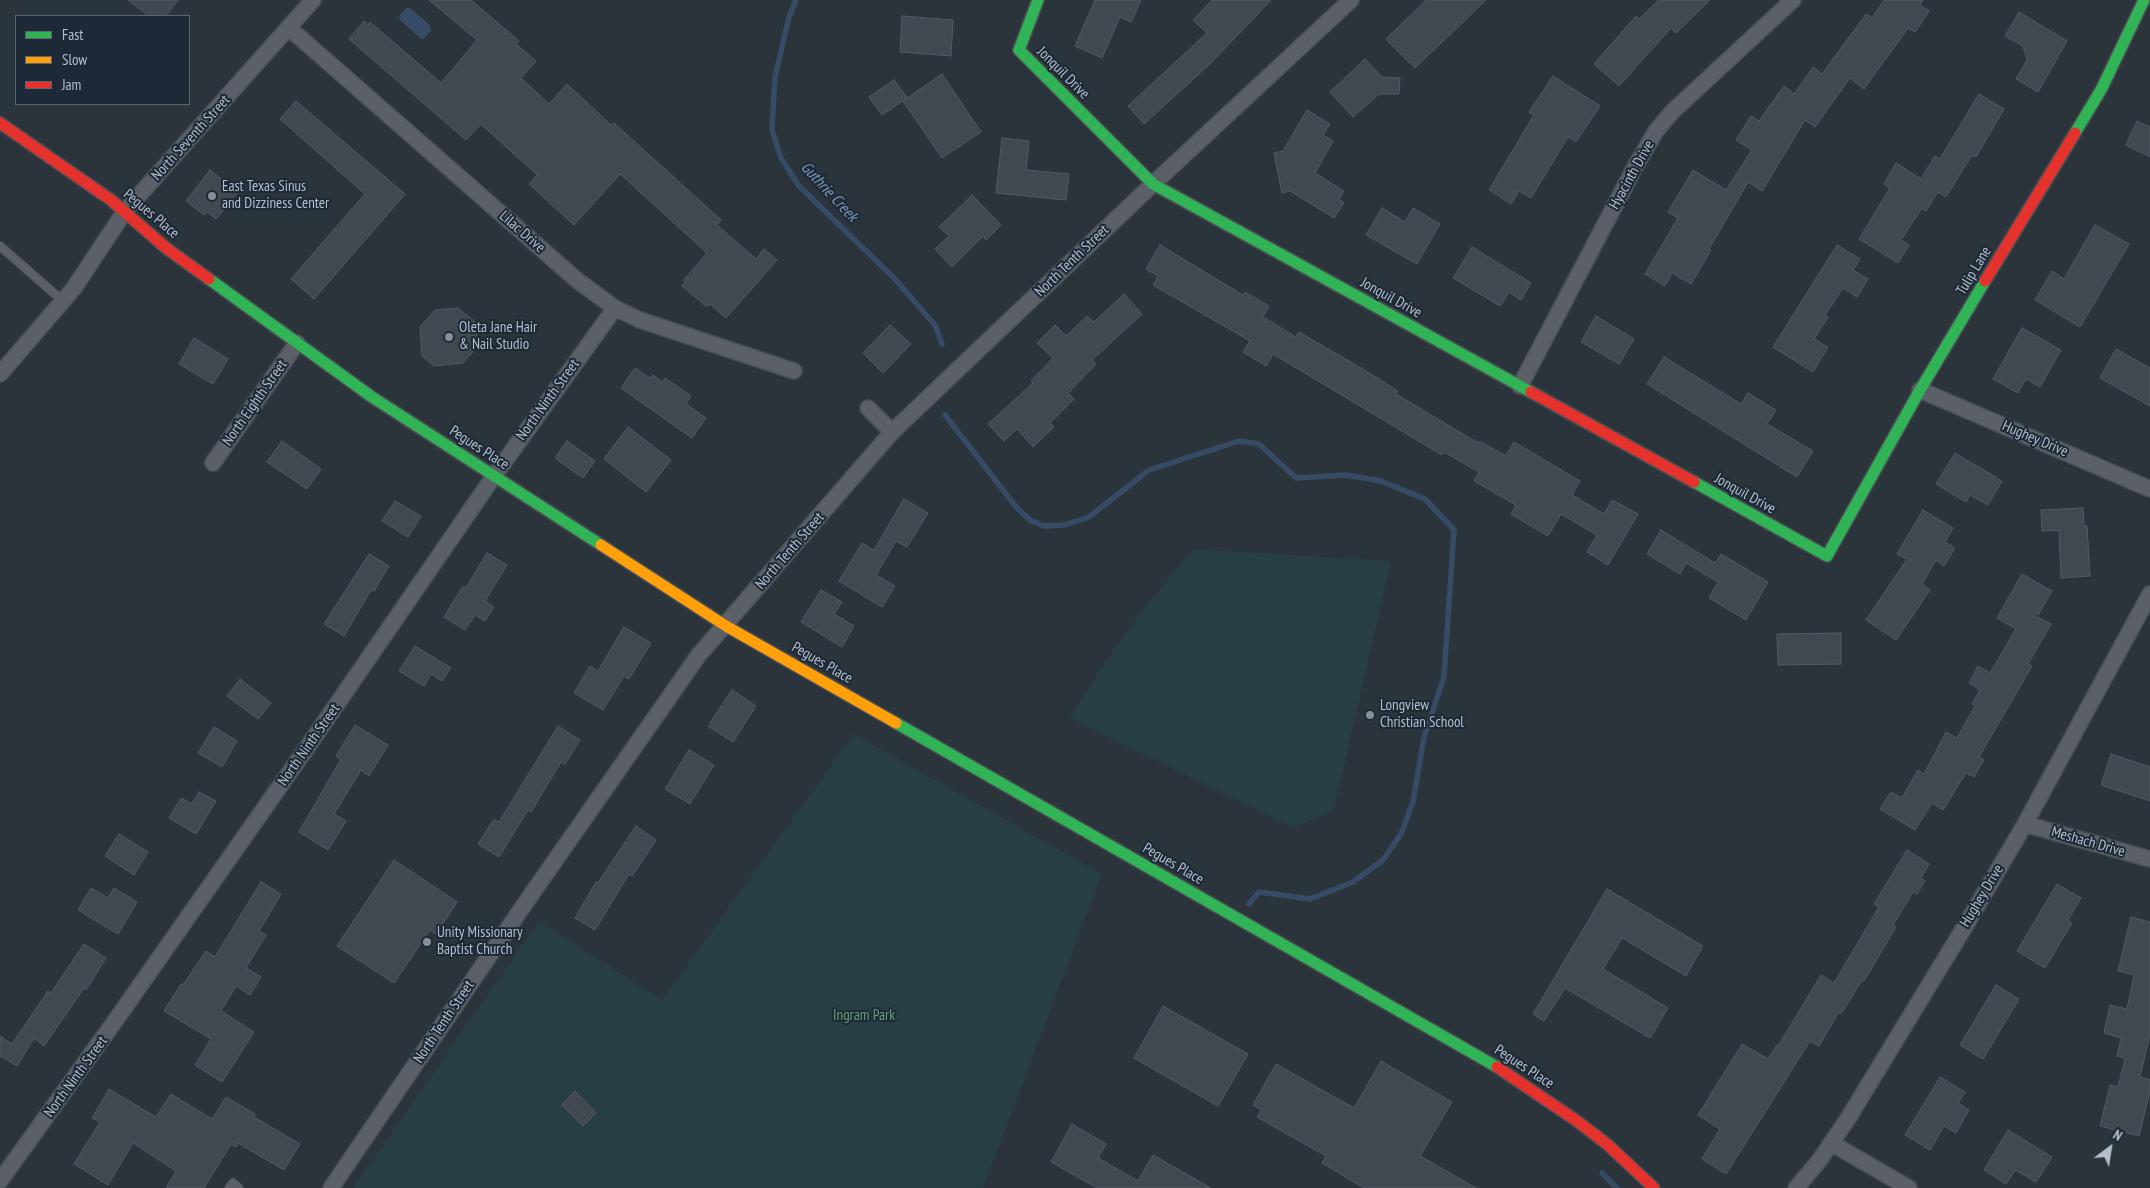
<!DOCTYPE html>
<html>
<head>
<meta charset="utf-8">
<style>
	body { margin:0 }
	#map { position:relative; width:2150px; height:1188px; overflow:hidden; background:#2b333b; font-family:"PT Sans Narrow",sans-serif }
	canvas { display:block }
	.legend { position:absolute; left:15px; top:15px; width:175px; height:90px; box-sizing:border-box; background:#1d2937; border:1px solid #5a6573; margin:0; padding:6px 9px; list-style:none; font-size:15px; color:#b5bfcc }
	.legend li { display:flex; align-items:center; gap:10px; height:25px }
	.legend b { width:25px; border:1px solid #5a6573 }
	.north { position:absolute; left:2085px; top:1123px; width:50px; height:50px; -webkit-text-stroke:4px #1d2937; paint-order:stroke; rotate:31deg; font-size:14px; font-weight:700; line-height:20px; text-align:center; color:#b5bfcc }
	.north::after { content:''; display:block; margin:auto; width:18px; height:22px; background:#b5bfcc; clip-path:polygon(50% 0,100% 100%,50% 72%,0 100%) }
</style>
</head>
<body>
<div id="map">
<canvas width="2150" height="1188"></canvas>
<ul class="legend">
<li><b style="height:6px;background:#30b455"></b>Fast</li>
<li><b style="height:6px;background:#ff9f0a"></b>Slow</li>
<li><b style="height:6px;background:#e5322d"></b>Jam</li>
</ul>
<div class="north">N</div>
</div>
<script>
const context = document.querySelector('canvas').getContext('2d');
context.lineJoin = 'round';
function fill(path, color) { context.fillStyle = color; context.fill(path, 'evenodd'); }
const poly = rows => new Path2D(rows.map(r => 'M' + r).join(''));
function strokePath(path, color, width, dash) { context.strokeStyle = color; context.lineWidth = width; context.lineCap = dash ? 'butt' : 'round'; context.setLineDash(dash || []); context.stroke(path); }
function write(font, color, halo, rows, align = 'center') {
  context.font = font + ' "PT Sans Narrow",sans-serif'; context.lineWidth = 4; context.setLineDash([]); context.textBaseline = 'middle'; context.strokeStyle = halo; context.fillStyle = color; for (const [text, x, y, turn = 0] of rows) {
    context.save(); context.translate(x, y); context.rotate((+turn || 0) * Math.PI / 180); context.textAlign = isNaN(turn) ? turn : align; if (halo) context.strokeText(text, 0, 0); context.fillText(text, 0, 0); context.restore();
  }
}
const green = poly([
	[1193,549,1391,561,1334,810,1293,828,1070,718,1103,665,1146,606],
	[854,734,1102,874,983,1188,353,1188,539,921,662,1000]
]);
const water = poly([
	[406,8,410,8,430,25,431,30,424,39,421,39,400,20,399,16]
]);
const stream = poly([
	[796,0,789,17,775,77,772,130,781,158,799,186,894,278,935,325,942,344],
	[945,415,1017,508,1030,520,1044,526,1064,525,1089,517,1149,470,1239,441,1259,444,1296,478,1346,475,1381,481,1425,499,1454,530,1444,677,1424,737,1413,802,1401,834,1383,860,1353,882,1310,899,1259,892,1249,904],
	[1602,1173,1617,1188]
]);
const building = poly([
	[128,0,178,0,166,16,149,16,128,0],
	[429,0,471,0,519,41,516,44,536,61,521,78,549,104,567,84,612,126,614,123,721,220,717,225,756,259,764,249,777,260,726,318,710,304,707,307,682,286,686,281,684,280,707,253,620,174,574,225,529,184,537,175,481,124,466,140,349,39,364,21,368,25,370,22,441,83,477,40,429,0],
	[1095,0,1141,0,1131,22,1120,17,1102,58,1075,46,1095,0],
	[1212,0,1271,0,1211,63,1144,124,1128,106,1207,33,1193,20,1212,0],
	[1426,0,1486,0,1415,68,1386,39,1426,0],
	[1659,0,1710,0,1676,33,1671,28,1619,86,1594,64,1636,16,1639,19,1659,0],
	[1884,0,1923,0,1920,5,1929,11,1915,32,1908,28,1864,89,1850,78,1815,127,1805,120,1762,191,1748,182,1709,249,1711,250,1691,284,1672,273,1665,286,1645,274,1678,218,1668,212,1693,170,1726,190,1752,150,1736,140,1751,116,1759,121,1784,86,1794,94,1813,67,1822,74,1866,14,1872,18,1884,0],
	[2019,12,2067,41,2038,92,2016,79,2027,60,2023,46,2005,36,2019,12],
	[902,16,953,20,951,56,900,52,902,16],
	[1365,59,1382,77,1400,78,1399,94,1379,94,1353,117,1330,92,1365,59],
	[942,74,981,132,942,158,903,101,942,74],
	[1553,76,1600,106,1576,142,1568,137,1531,198,1519,191,1511,204,1489,190,1534,115,1529,112,1553,76],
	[894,80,907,98,882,115,869,97,894,80],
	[1979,94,2004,109,1976,157,1972,155,1946,197,1938,192,1926,211,1922,208,1901,240,1909,245,1898,263,1859,239,1890,188,1884,184,1896,163,1921,179,1935,156,1940,159,1979,94],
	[296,101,405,194,314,299,291,279,365,194,280,119,296,101],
	[1307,110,1330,124,1323,135,1333,141,1315,173,1344,191,1339,199,1344,203,1334,218,1290,191,1282,193,1274,153,1283,151,1307,110],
	[2137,121,2150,127,2150,157,2126,145,2137,121],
	[1002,138,1029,141,1026,170,1069,174,1066,200,996,193,1002,138],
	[210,170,238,192,216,219,207,212,204,215,186,201,210,170],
	[972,195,1001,225,986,240,983,236,952,267,935,249,949,236,939,227,972,195],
	[1382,208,1405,222,1413,208,1440,224,1417,264,1366,235,1382,208],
	[2095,225,2129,244,2080,327,2035,300,2052,271,2064,279,2095,225],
	[1160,245,1243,295,1245,292,1269,306,1263,317,1296,337,1299,332,1361,368,1398,391,1396,394,1478,443,1479,441,1506,456,1514,442,1580,481,1572,495,1604,514,1612,500,1638,514,1608,565,1587,552,1597,535,1561,514,1548,536,1511,514,1516,505,1474,481,1479,472,1444,452,1442,455,1273,354,1266,366,1243,352,1250,341,1153,285,1158,276,1146,269,1160,245],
	[1837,245,1860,259,1853,270,1868,279,1857,297,1843,288,1825,315,1828,317,1814,339,1828,347,1813,372,1773,347,1837,245],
	[1472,247,1531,283,1521,300,1509,292,1500,306,1453,278,1472,247],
	[1124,294,1142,314,1092,360,1096,364,1068,393,1074,399,1050,423,1054,427,1033,447,1017,429,1004,441,988,424,1033,383,1031,381,1053,358,1037,343,1055,325,1066,336,1087,316,1094,322,1124,294],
	[458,308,475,322,478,346,463,363,434,366,422,356,420,327,435,310,458,308],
	[1596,316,1634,339,1619,364,1581,342,1596,316],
	[890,325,911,344,883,373,863,353,890,325],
	[2022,328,2061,350,2040,387,2026,379,2018,393,1993,379,2022,328],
	[194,338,228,359,213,384,179,364,194,338],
	[2116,349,2150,368,2150,406,2100,378,2116,349],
	[1664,357,1741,404,1748,393,1776,410,1767,424,1813,451,1797,477,1647,384,1664,357],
	[635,368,650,378,653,375,662,382,665,378,691,396,686,404,706,418,692,438,621,388,635,368],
	[628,427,671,460,646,492,604,459,628,427],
	[282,441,321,469,307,489,267,462,282,441],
	[567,441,595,461,583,478,555,458,567,441],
	[1955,453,2002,481,1988,505,1970,495,1966,502,1936,484,1955,453],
	[904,499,928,513,907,547,896,541,876,575,895,586,882,607,839,581,862,543,874,550,904,499],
	[395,501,421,516,408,537,382,521,395,501],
	[2083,508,2084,526,2087,526,2090,576,2061,578,2059,530,2042,531,2041,510,2083,508],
	[1923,510,1953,528,1945,542,1955,548,1944,566,1936,560,1922,584,1930,590,1896,640,1866,620,1907,559,1897,554,1923,510],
	[1661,530,1715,563,1721,554,1768,582,1746,620,1709,598,1718,582,1686,563,1680,574,1647,554,1661,530],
	[487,553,507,565,485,601,494,607,485,621,475,615,465,630,444,617,463,586,466,588,487,553],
	[369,554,389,566,374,591,371,590,344,636,324,624,369,554],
	[2022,574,2052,591,2037,617,2051,624,2028,664,2032,666,1979,757,1984,760,1974,777,1966,773,1943,810,1932,803,1915,830,1880,809,1891,792,1902,798,1918,770,1924,774,1946,732,1957,738,1975,706,1972,704,1980,690,1969,683,1978,666,1990,673,2016,629,1997,618,2022,574],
	[821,590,842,602,834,614,854,626,842,647,801,622,821,590],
	[624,627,651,643,629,679,624,676,603,710,574,693,590,666,598,671,624,627],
	[1841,633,1841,664,1778,665,1777,634,1841,633],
	[415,646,451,668,442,681,431,674,424,686,399,671,415,646],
	[240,679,271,703,258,719,227,696,240,679],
	[732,690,756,706,733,742,708,726,732,690],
	[355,725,388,745,369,776,361,770,334,814,346,821,328,850,299,832,341,759,336,756,355,725],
	[558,726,580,740,565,764,561,762,531,812,528,810,499,857,478,844,494,819,499,822,558,726],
	[214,727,237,741,222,767,198,753,214,727],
	[689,750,714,765,690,804,665,789,689,750],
	[2111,754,2150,767,2150,801,2101,785,2111,754],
	[199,792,216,801,196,834,169,818,181,798,192,804,199,792],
	[636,826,656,840,632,876,629,874,595,930,575,918,596,882,598,883,636,826],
	[119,834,148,852,134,875,105,856,119,834],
	[1907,850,1929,864,1921,878,1925,881,1917,894,1913,892,1893,925,1896,927,1864,981,1862,980,1841,1014,1839,1012,1819,1046,1810,1041,1726,1174,1702,1159,1720,1129,1698,1115,1742,1044,1768,1059,1777,1045,1778,1046,1821,975,1834,983,1879,907,1874,904,1907,850],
	[394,860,457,902,436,934,430,930,394,983,337,946,394,860],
	[261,882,281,894,259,931,266,935,246,968,261,977,250,995,236,986,221,1011,254,1032,222,1082,195,1065,211,1039,164,1011,181,984,183,985,206,951,215,957,261,882],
	[2057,884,2081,898,2068,920,2072,923,2045,968,2017,951,2057,884],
	[91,888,108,898,114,888,137,902,118,934,78,910,91,888],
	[1607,889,1703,946,1686,976,1622,938,1603,969,1668,1008,1650,1038,1565,988,1544,1021,1533,1014,1607,889],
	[2131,917,2150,922,2150,1034,2140,1077,2150,1080,2150,1091,2139,1136,2100,1126,2110,1085,2118,1087,2125,1058,2117,1056,2121,1038,2104,1033,2110,1005,2127,1009,2134,975,2118,971,2131,917],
	[84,944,106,958,86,990,84,988,44,1046,34,1038,17,1066,0,1056,0,1036,12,1044,48,991,51,993,84,944],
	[1996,985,2019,999,1983,1059,1960,1045,1996,985],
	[1163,1006,1248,1054,1218,1106,1134,1058,1163,1006],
	[1381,1061,1452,1102,1420,1156,1476,1188,1364,1188,1322,1163,1326,1156,1257,1117,1261,1110,1253,1105,1276,1064,1354,1108,1381,1061],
	[1940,1077,1965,1092,1958,1103,1969,1110,1956,1133,1944,1126,1930,1150,1905,1135,1940,1077],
	[109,1089,156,1117,171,1094,212,1119,226,1097,255,1114,254,1117,300,1144,284,1170,238,1143,236,1147,231,1144,204,1188,166,1188,176,1171,133,1143,108,1185,74,1164,100,1122,92,1118,109,1089],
	[575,1091,596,1113,583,1126,562,1105,575,1091],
	[1072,1124,1106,1144,1098,1158,1138,1181,1153,1155,1211,1188,1097,1188,1051,1162,1072,1124],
	[2008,1130,2052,1157,2036,1182,2015,1170,2006,1184,1984,1170,2008,1130]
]);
const lane = poly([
	[0,246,64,302],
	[229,1188,233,1183,239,1188]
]);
const street = poly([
	[289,28,578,281,615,308,640,320,794,371],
	[0,374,74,288,125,211,313,0],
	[1520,386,1635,167,1656,131,1673,111,1793,0],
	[1920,390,2150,489],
	[868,408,892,432],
	[213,463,297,343],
	[2025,824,2150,859],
	[1831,1143,1909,1188],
	[0,1181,120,1014,306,749,494,476,615,308],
	[331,1188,524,905,698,656,892,432,1153,184,1351,0],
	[1796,1188,1819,1161,1847,1120,1964,928,2025,824,2150,594]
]);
const fast = poly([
	[1038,0,1019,50,1153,184,1531,392],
	[2075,133,2102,88,2144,0],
	[209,279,372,397,601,545],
	[1694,482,1827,556,1920,390,1985,281],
	[896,723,1497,1067]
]);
const slow = poly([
	[601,545,726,626,896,723]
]);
const jam = poly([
	[0,123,111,200,166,248,209,279],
	[1985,281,2075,133],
	[1531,392,1694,482],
	[1497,1067,1577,1121,1608,1145,1654,1188]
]);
const markers = [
	[212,196,5,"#858e99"],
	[449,337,5,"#858e99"],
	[1370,715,5,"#858e99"],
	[427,942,5,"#858e99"]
];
const streetNames = [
	["Jonquil Drive",1063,73,45],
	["North Seventh Street",191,138,-48],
	["Hyacinth Drive",1632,175,-61],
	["Pegues Place",151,214,40],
	["Lilac Drive",522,232,41],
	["North Tenth Street",1072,261,-44],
	["Tulip Lane",1974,271,-59],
	["Jonquil Drive",1391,298,29],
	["North Ninth Street",548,400,-54],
	["North Eighth Street",255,403,-55],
	["Hughey Drive",2035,439,23],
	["Pegues Place",479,448,33],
	["Jonquil Drive",1745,494,29],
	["North Tenth Street",790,551,-49],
	["Pegues Place",822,663,30],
	["North Ninth Street",309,745,-55],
	["Meshach Drive",2088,842,16],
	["Pegues Place",1173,864,30],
	["Hughey Drive",1982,896,-59],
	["North Tenth Street",444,1022,-56],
	["Pegues Place",1524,1067,33],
	["North Ninth Street",76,1077,-54]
];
const poiNames = [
	["East Texas Sinus",222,187],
	["and Dizziness Center",222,204],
	["Oleta Jane Hair",459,328],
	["& Nail Studio",459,345],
	["Longview",1380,706],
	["Christian School",1380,723],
	["Unity Missionary",437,933],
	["Baptist Church",437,950]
];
const parkNames = [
	["Ingram Park",864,1016]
];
const waterNames = [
	["Guthrie Creek",829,192,47]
];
fill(green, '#273f42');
fill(water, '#364c66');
strokePath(stream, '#364c66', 5.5);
fill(building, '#42484f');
strokePath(building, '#535a63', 1);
strokePath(lane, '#494f55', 10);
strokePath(street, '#494f55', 18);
strokePath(fast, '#494f55', 14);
strokePath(slow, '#494f55', 14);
strokePath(jam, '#494f55', 14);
strokePath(lane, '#5b6068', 8);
strokePath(street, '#5b6068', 15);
strokePath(fast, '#30b455', 11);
strokePath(slow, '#ff9f0a', 11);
strokePath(jam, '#e5322d', 11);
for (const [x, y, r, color] of markers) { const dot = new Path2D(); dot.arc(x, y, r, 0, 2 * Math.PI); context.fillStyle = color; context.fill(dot); strokePath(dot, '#1d2937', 2); }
write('15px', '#b5bfcc', '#1d2937', streetNames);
write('15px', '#b5bfcc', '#1d2937', poiNames, 'left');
write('15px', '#6b9e74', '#1d2937', parkNames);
write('italic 16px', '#7b97b4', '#1d2937', waterNames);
</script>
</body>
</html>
